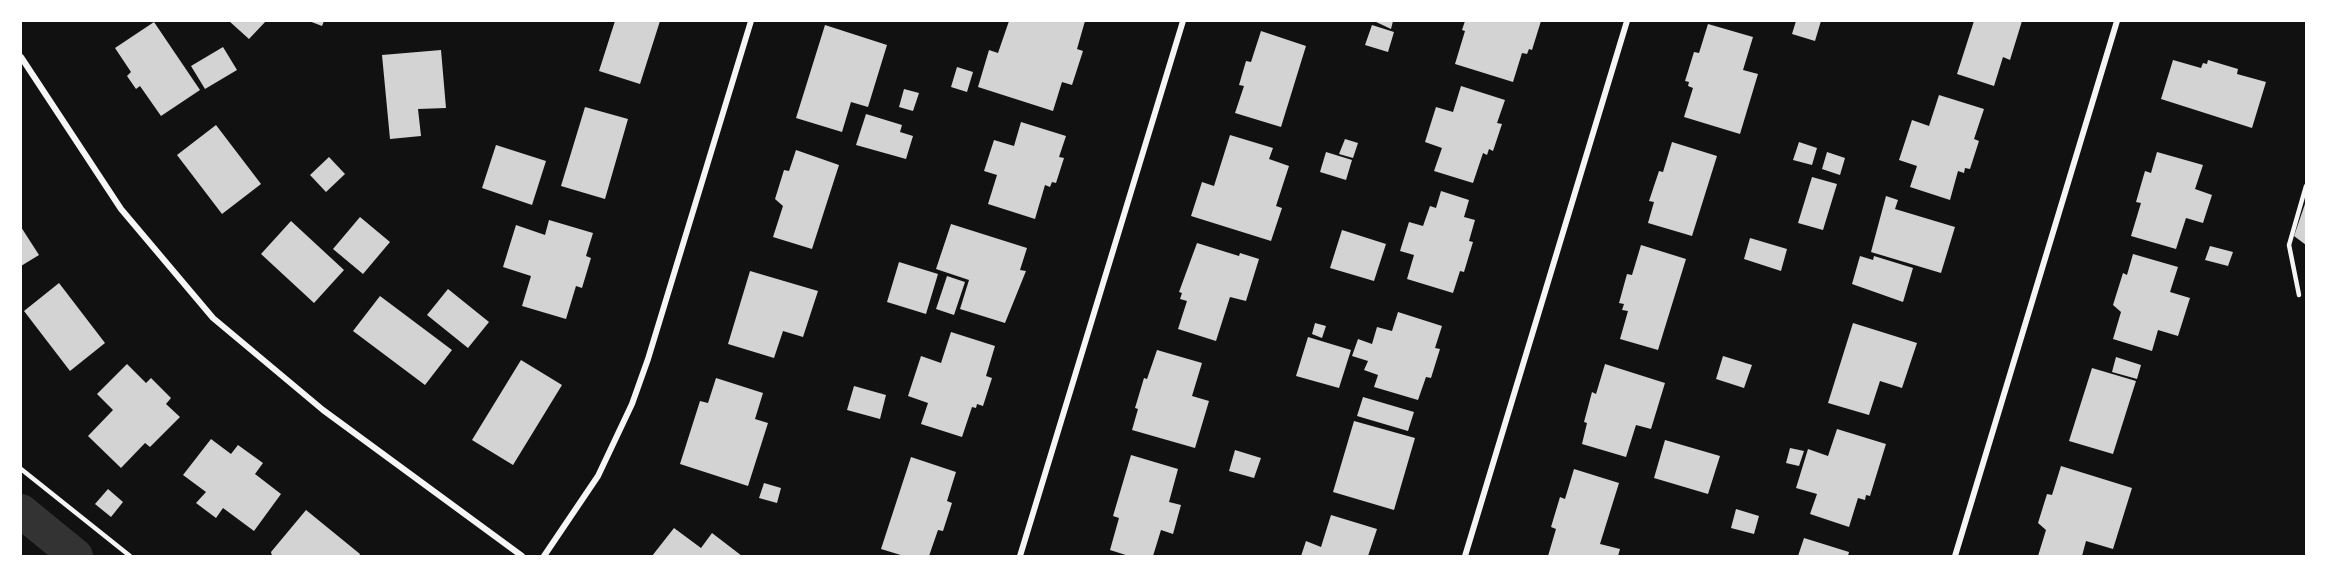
<!DOCTYPE html>
<html>
<head>
<meta charset="utf-8">
<style>
	body { margin:0 }
	#map { position:relative; width:2327px; height:577px; overflow:hidden; background:#111; font-family:"Roboto Condensed",sans-serif }
	canvas { display:block }
	.frame { position:absolute; inset:0; border:22px solid #fff; pointer-events:none }
</style>
</head>
<body>
<div id="map">
<canvas width="2327" height="577"></canvas>
<div class="frame"></div>
</div>
<script>
const context = document.querySelector('canvas').getContext('2d');
context.lineJoin = 'round';
const poly = rows => new Path2D(rows.map(r => 'M' + r).join(''));
function strokePath(path, color, width, dash) { context.strokeStyle = color; context.lineWidth = width; context.lineCap = dash ? 'butt' : 'round'; context.setLineDash(dash || []); context.stroke(path); }
function fill(path, color) { context.fillStyle = color; context.fill(path, 'evenodd'); }
const canal = poly([
	[21,511,76,556]
]);
const building = poly([
	[229,21,266,21,249,39],
	[309,21,324,21,322,26],
	[615,21,660,21,640,84,599,71],
	[1009,21,1085,21,1077,49,1083,51,1072,85,1062,82,1053,111,978,87,989,50,998,53],
	[1374,21,1393,21,1391,29],
	[1465,21,1541,21,1532,50,1529,49,1527,54,1522,53,1513,82,1455,64,1465,31,1462,30],
	[1796,21,1821,21,1815,41,1792,34],
	[1974,21,2022,21,2010,60,2003,57,1994,86,1957,74],
	[154,22,200,90,161,116,140,86,136,89,127,76,131,72,115,48],
	[1708,24,1753,37,1743,70,1758,74,1740,134,1684,117,1693,88,1688,86,1689,82,1685,81,1694,52,1699,53],
	[825,25,887,45,868,107,851,102,842,132,796,118],
	[1372,25,1394,32,1388,52,1365,45],
	[1261,31,1306,46,1281,127,1235,113,1244,86,1239,85,1246,61,1251,62],
	[223,47,237,70,205,89,191,66],
	[441,50,446,108,418,109,421,136,390,139,382,55],
	[2173,60,2201,68,2203,63,2207,64,2208,60,2238,69,2237,74,2266,82,2252,128,2161,99],
	[957,67,973,72,967,92,951,87],
	[1461,86,1505,100,1497,123,1502,124,1493,151,1489,149,1487,155,1483,153,1473,183,1434,171,1442,148,1425,142,1436,107,1453,112],
	[904,89,919,93,913,111,899,107],
	[1939,95,1984,109,1974,139,1979,141,1970,169,1965,168,1964,173,1958,171,1950,200,1910,187,1917,166,1899,160,1912,120,1929,126],
	[585,107,628,119,605,199,561,186],
	[866,114,902,125,900,132,913,136,906,159,856,145],
	[1021,122,1066,136,1059,157,1064,158,1056,183,1052,182,1050,187,1045,185,1035,219,988,204,997,175,984,171,994,140,1014,146],
	[216,125,261,184,222,214,177,155],
	[1230,135,1273,148,1269,159,1289,166,1276,206,1282,208,1271,241,1191,216,1202,182,1214,186],
	[1345,139,1358,143,1353,158,1339,154],
	[1672,142,1717,156,1692,236,1648,223,1654,202,1649,201,1659,171,1663,172],
	[1799,142,1817,148,1812,165,1793,160],
	[496,145,546,161,532,205,482,188],
	[796,150,839,165,812,249,773,237,783,206,775,199,784,170,789,171],
	[1326,152,1352,160,1346,180,1320,172],
	[1827,152,1845,158,1840,175,1822,169],
	[2157,152,2203,165,2195,189,2212,195,2203,223,2186,218,2176,249,2131,236,2141,203,2136,202,2145,171,2151,173],
	[329,157,345,174,326,192,310,175],
	[1812,177,1837,184,1823,230,1798,223],
	[1441,191,1469,200,1464,217,1475,220,1469,241,1473,242,1464,272,1460,271,1453,293,1407,279,1414,255,1400,251,1409,222,1423,226,1430,206,1436,208],
	[1886,196,1898,200,1895,209,1955,227,1941,273,1871,252],
	[2306,201,2306,245,2294,236],
	[360,217,390,242,363,274,333,249],
	[549,220,593,233,586,256,591,258,582,288,576,286,566,319,522,306,531,276,503,267,516,225,545,235],
	[291,221,344,270,314,303,261,254],
	[951,224,1027,248,1020,270,1026,271,1005,323,960,309,969,280,936,269],
	[21,227,39,255,21,266],
	[1342,230,1386,244,1374,281,1330,268],
	[1750,238,1787,249,1781,271,1744,259],
	[1197,243,1239,256,1240,253,1259,259,1246,301,1230,297,1216,341,1178,329,1187,301,1180,299,1182,293,1179,292],
	[1641,245,1686,259,1658,350,1620,339,1628,311,1622,310,1624,304,1619,303,1627,274,1632,275],
	[2210,246,2233,252,2228,266,2205,260],
	[2133,254,2178,267,2170,292,2190,298,2178,336,2158,330,2152,351,2113,339,2121,312,2113,305,2123,273,2127,275],
	[1860,256,1873,260,1874,256,1913,268,1903,302,1852,284],
	[899,262,938,274,926,314,887,302],
	[750,271,818,291,803,337,783,331,774,358,728,344],
	[947,276,965,282,954,315,936,309],
	[59,283,105,343,70,371,24,311],
	[448,289,489,322,468,348,427,315],
	[380,296,452,350,425,385,353,331],
	[1398,312,1442,326,1435,348,1440,349,1431,378,1426,377,1418,400,1374,387,1378,375,1364,370,1368,361,1352,356,1358,339,1372,344,1377,327,1392,331],
	[1315,323,1326,326,1322,338,1312,334],
	[1853,323,1917,343,1902,388,1880,381,1869,415,1828,403],
	[951,332,995,346,986,376,992,378,983,406,977,404,976,408,972,407,962,437,921,424,928,403,908,396,921,356,941,363],
	[1308,337,1351,350,1339,388,1296,376],
	[1157,350,1202,363,1192,396,1209,401,1195,448,1132,430,1138,409,1135,408,1144,378,1147,379],
	[1723,356,1752,365,1744,388,1716,379],
	[2116,357,2141,365,2137,379,2112,372],
	[521,360,562,385,513,465,472,440],
	[127,364,146,383,151,378,171,398,166,404,180,417,150,447,145,443,121,468,88,436,113,410,97,394],
	[1605,364,1665,383,1651,429,1636,425,1626,457,1582,444,1587,423,1584,422,1592,392,1596,394],
	[2092,368,2136,381,2113,454,2069,441],
	[716,378,763,393,755,419,768,423,748,486,680,464,700,401,708,403],
	[854,386,886,395,880,419,847,410],
	[1363,397,1414,412,1408,431,1357,416],
	[1354,421,1415,438,1394,510,1333,492],
	[1837,429,1886,444,1870,496,1866,495,1865,500,1858,498,1849,527,1810,514,1817,494,1796,488,1808,449,1828,456],
	[211,439,231,454,238,445,263,463,255,474,281,494,254,531,223,508,216,518,196,503,206,492,183,475],
	[1665,440,1720,456,1708,494,1654,478],
	[1790,448,1804,451,1799,466,1786,463],
	[1235,450,1261,458,1254,478,1229,471],
	[1131,455,1178,469,1169,502,1181,505,1173,534,1161,530,1153,556,1129,556,1110,550,1119,518,1113,516],
	[911,457,956,472,947,501,952,503,943,531,938,530,929,556,904,556,881,549],
	[2061,466,2132,488,2113,549,2086,541,2082,556,2038,556,2046,530,2038,523,2047,494,2052,495],
	[1574,469,1619,483,1600,544,1620,549,1618,556,1548,556,1556,529,1551,527,1560,497,1565,499],
	[764,483,781,488,777,503,759,498],
	[108,489,123,502,111,517,95,504],
	[1736,509,1759,516,1754,534,1731,528],
	[306,510,360,554,359,556,272,556,271,552],
	[1331,515,1377,529,1368,556,1301,556,1306,541,1321,547],
	[674,528,701,548,712,533,742,556,652,556],
	[1804,538,1849,552,1848,556,1798,556]
]);
const service = poly([
	[2299,295,2289,245,2306,186],
	[21,469,130,556]
]);
const minor = poly([
	[21,57,121,209,213,318,323,410,522,556],
	[544,556,598,476,632,404,648,359,751,21],
	[1020,556,1183,21],
	[1465,556,1627,21],
	[1955,556,2117,21]
]);
strokePath(canal, '#333', 34);
fill(building, '#d3d3d3');
strokePath(service, '#f5f5f5', 4.5);
strokePath(minor, '#f5f5f5', 6);
</script>
</body>
</html>
